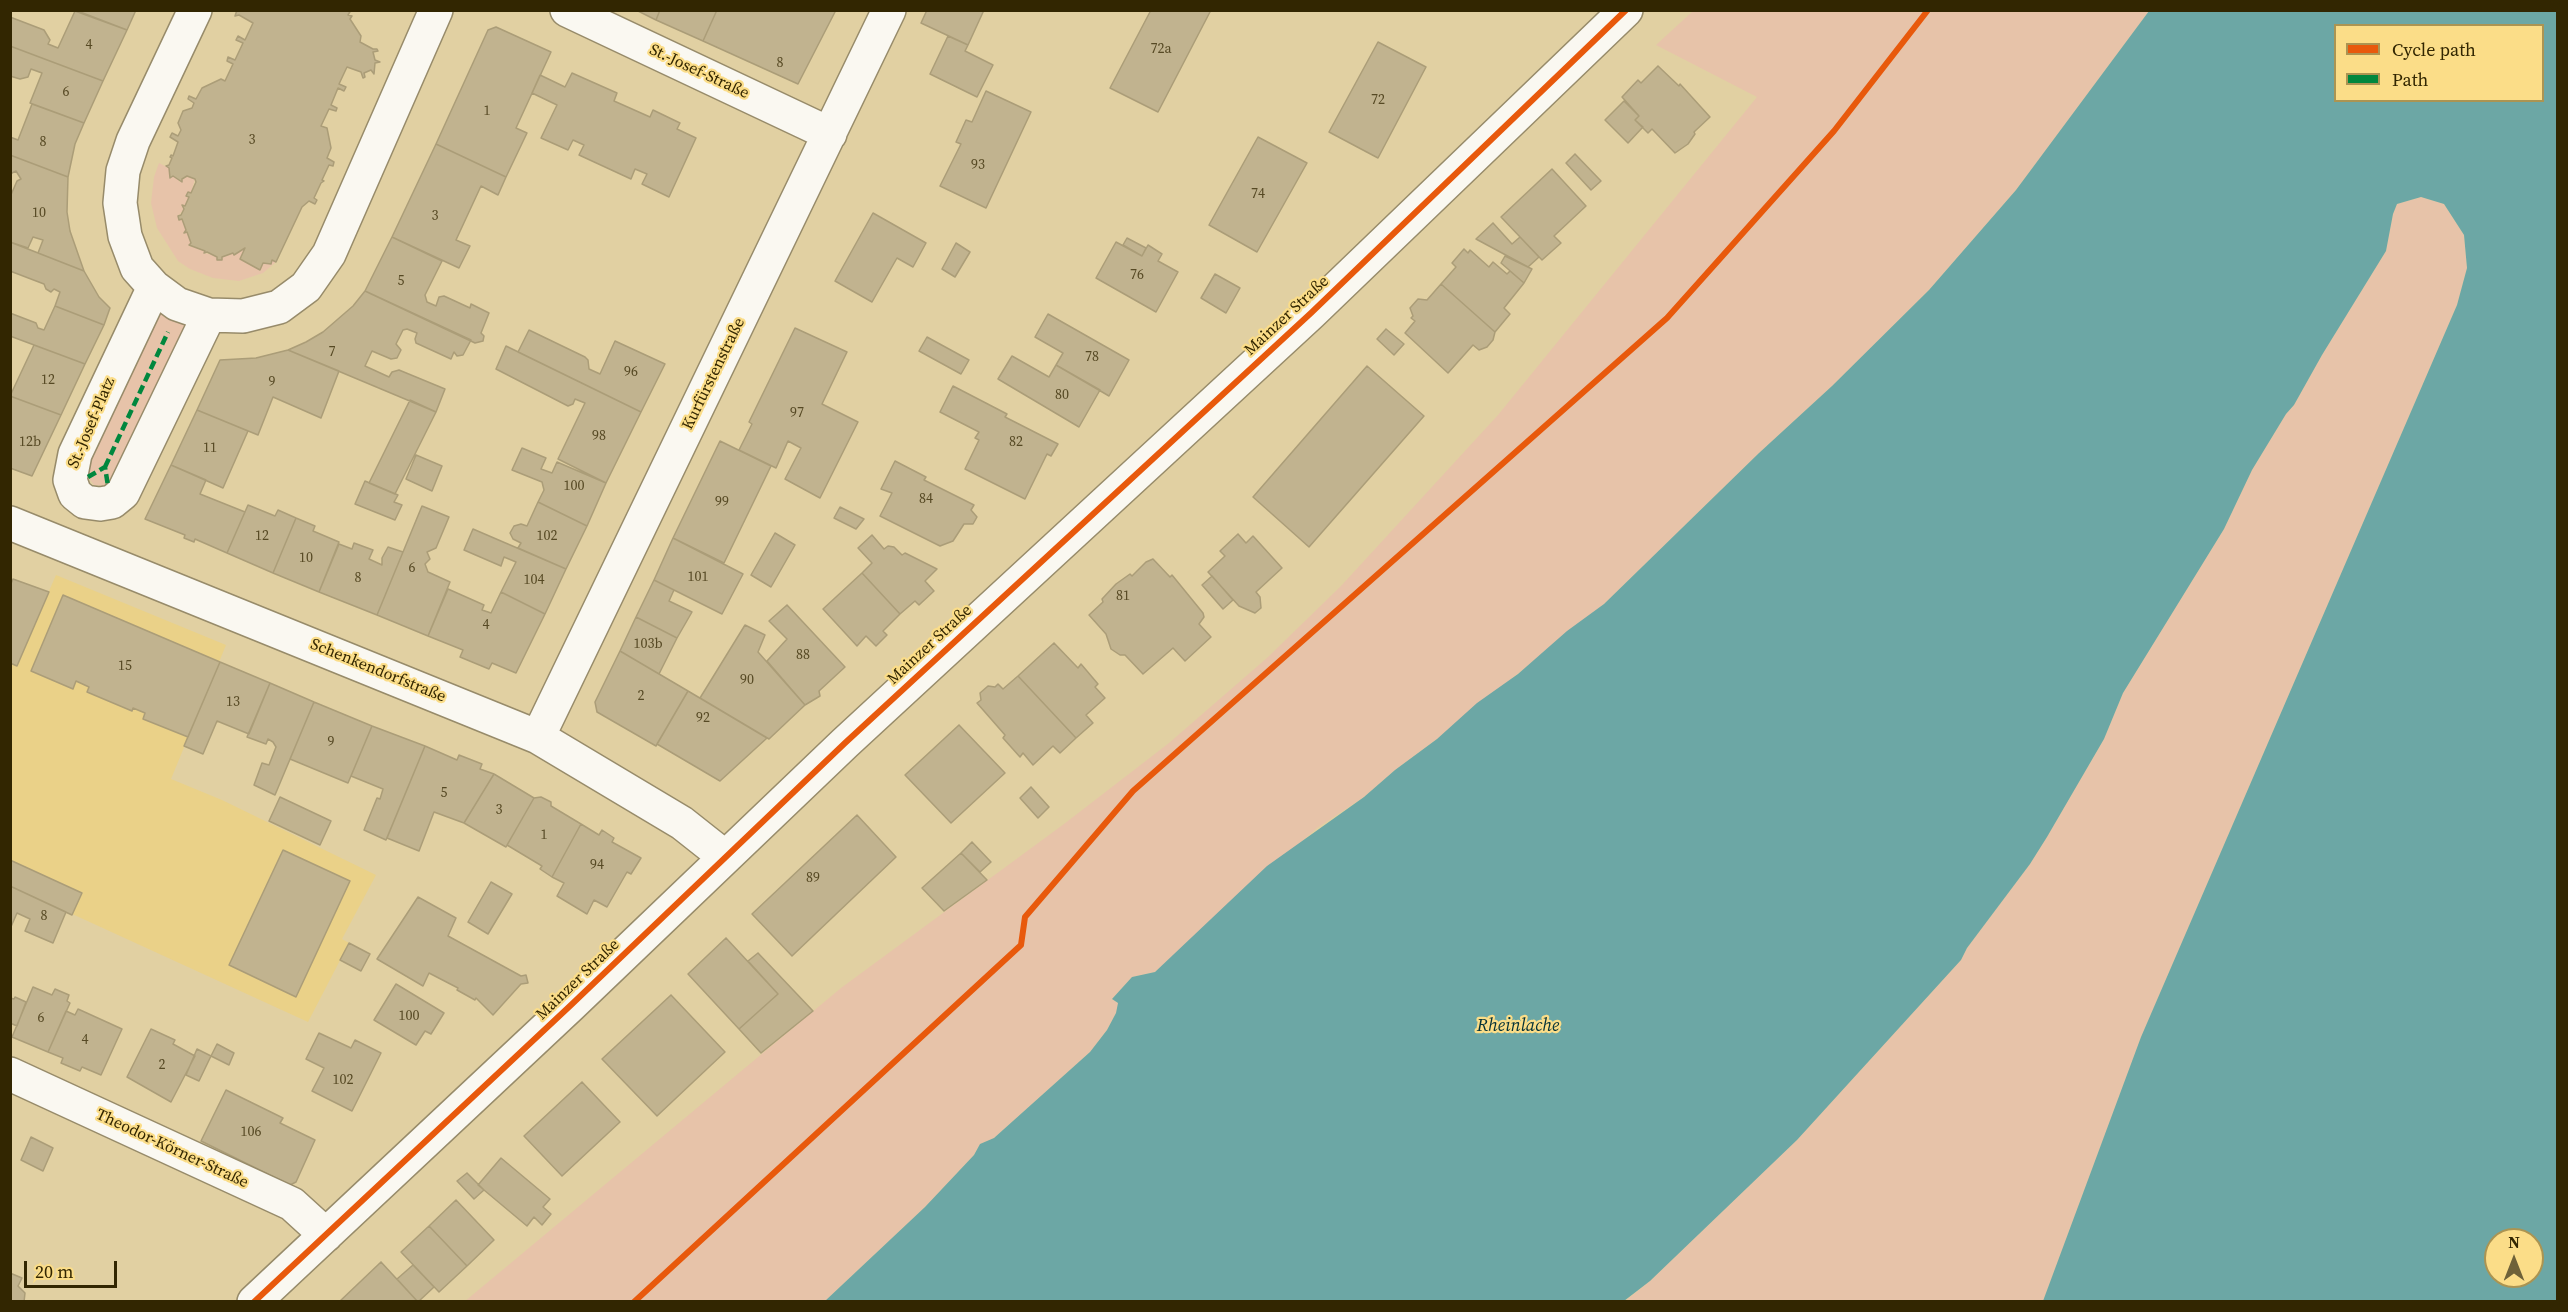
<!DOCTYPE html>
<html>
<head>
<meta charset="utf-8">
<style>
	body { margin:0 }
	#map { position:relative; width:2568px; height:1312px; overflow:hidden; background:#e1d0a2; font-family:"Source Serif 4",serif }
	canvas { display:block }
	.frame { position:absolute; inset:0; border:12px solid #322601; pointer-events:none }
	.legend { position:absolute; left:2334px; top:24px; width:210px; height:78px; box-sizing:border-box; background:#fbdd88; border:2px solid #ab9452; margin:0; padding:8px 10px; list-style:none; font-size:18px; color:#322601 }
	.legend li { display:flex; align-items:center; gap:12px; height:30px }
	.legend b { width:30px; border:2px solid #ab9452 }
	.north { position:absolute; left:2484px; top:1228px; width:60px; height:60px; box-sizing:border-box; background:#fbdd88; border:2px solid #ab9452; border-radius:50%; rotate:0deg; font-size:16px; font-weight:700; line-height:24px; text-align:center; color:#322601 }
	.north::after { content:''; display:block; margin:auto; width:21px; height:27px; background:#6f6239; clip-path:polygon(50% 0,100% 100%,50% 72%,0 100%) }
	.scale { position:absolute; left:24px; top:1261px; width:93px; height:27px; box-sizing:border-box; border:3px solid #322601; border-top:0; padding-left:8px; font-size:18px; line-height:21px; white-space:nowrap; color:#322601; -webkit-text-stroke:4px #fbdd88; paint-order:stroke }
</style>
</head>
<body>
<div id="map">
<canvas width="2568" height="1312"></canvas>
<div class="frame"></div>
<ul class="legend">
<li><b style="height:8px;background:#e8590c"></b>Cycle path</li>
<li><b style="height:8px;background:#00873e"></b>Path</li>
</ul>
<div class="north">N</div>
<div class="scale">20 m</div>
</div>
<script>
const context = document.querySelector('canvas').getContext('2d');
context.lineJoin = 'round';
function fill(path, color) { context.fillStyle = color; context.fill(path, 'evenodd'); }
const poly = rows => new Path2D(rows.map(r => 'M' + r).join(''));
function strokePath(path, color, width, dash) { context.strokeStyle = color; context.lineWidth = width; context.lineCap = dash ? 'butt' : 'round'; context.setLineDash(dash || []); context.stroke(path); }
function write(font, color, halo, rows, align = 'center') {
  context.font = font + ' "Source Serif 4",serif'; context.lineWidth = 4.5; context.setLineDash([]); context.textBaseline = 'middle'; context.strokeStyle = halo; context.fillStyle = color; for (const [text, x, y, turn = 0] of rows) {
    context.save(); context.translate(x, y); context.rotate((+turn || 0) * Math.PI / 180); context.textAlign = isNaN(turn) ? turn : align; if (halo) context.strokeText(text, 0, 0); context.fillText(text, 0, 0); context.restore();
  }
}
const built = poly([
	[56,575,226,645,171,779,222,800,376,875,342,939,349,943,308,1022,11,886,11,663,17,665]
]);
const green = poly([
	[1693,11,2149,11,2016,190,1929,290,1832,386,1759,453,1604,604,1437,739,1395,770,1364,797,1317,828,1155,972,1132,977,1112,999,1118,1003,1116,1013,1107,1030,1090,1052,994,1138,980,1144,974,1155,925,1207,825,1301,464,1302,841,988,1064,824,1169,743,1268,657,1341,586,1498,415,1757,97,1656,45],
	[159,163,169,168,170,178,173,176,179,179,179,182,187,176,195,179,191,193,188,192,186,196,189,197,185,206,182,206,184,209,178,216,179,220,182,219,186,230,184,233,187,232,191,243,189,246,205,250,204,253,222,257,233,253,234,255,245,248,240,259,259,270,263,263,271,264,272,260,276,262,263,273,239,281,213,278,190,269,178,261,157,228,151,203,154,177],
	[2421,197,2444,204,2464,235,2467,268,2457,305,2141,1037,2043,1301,1624,1302,1650,1281,1797,1140,1961,960,1967,948,2030,864,2047,837,2104,739,2123,693,2224,529,2252,470,2286,414,2294,405,2322,355,2386,251,2393,214,2397,204],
	[166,311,185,318,187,330,108,486,94,485,88,477,86,470,156,316]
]);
const water = poly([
	[2149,11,2557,11,2557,1301,2043,1301,2141,1037,2457,305,2467,268,2464,235,2444,204,2421,197,2397,204,2393,214,2386,251,2322,355,2294,405,2286,414,2252,470,2224,529,2123,693,2104,739,2047,837,2030,864,1967,948,1961,960,1797,1140,1650,1281,1624,1301,825,1301,925,1207,974,1155,980,1144,994,1138,1090,1052,1107,1030,1116,1013,1118,1003,1112,999,1132,977,1155,972,1267,866,1364,797,1395,770,1437,739,1477,703,1518,674,1567,631,1604,604,1759,453,1832,386,1929,290,2016,190],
	[2336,26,2542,26,2542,100,2336,100],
	[2496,1240,2532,1240,2532,1276,2496,1276]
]);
const building = poly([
	[75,10,136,10,127,30,75,10],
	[237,10,351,10,348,15,352,16,350,19,361,36,360,42,373,49,377,49,378,51,373,52,375,60,380,62,375,63,374,74,371,70,364,73,365,77,363,78,361,72,347,67,339,84,346,87,344,91,338,88,331,105,337,108,336,111,329,109,321,126,327,128,331,148,327,158,334,162,333,166,329,165,322,180,324,181,321,183,314,198,317,200,315,204,309,201,302,207,276,262,272,260,271,264,263,263,260,270,240,259,245,248,234,255,233,253,222,257,222,260,217,260,217,257,207,252,204,253,205,251,189,245,191,243,187,232,184,233,186,230,182,219,179,220,178,216,181,215,184,209,182,205,185,206,189,197,186,196,188,192,191,193,196,182,195,179,187,176,182,179,182,182,173,176,170,178,169,168,166,166,169,165,172,158,170,157,171,155,173,156,178,142,170,137,172,133,178,136,181,130,178,123,183,111,192,108,194,103,188,99,189,96,196,99,202,88,221,79,225,81,233,64,227,61,228,57,235,60,243,43,236,40,238,36,245,40,253,23,239,15,235,16,237,10],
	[636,10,660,10,656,20,636,10],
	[660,10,717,10,703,41,656,20,660,10],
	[717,10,836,10,798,84,703,41,717,10],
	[927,10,984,10,968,45,921,23,927,10],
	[1151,10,1211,10,1158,112,1110,88,1151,10],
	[75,11,127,30,103,81,10,46,10,17,44,30,50,40,48,44,58,48,75,11],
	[496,27,551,52,516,128,527,133,506,177,436,144,488,30,496,27],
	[948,36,968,45,965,51,993,65,977,97,930,74,948,36],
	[1378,42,1426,67,1378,158,1329,132,1378,42],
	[10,46,103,81,84,123,30,103,42,73,31,69,28,77,20,79,10,76,10,46],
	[1658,66,1679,86,1680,84,1710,117,1694,132,1695,134,1688,144,1675,153,1652,129,1648,133,1635,120,1639,116,1622,97,1638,80,1641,83,1658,66],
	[572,73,617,93,614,101,650,117,653,110,680,123,677,129,696,138,669,197,642,184,647,174,635,169,631,179,579,155,584,145,573,140,568,150,541,138,557,105,532,93,540,75,565,87,572,73],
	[986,91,1031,112,986,208,940,186,961,144,956,142,966,120,972,122,986,91],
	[1624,101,1639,116,1635,120,1643,127,1628,143,1605,120,1624,101],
	[32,104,84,123,75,144,68,177,10,155,10,137,18,140,32,104],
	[1258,137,1307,163,1257,252,1209,225,1258,137],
	[436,144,506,177,498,195,481,186,456,240,470,246,459,268,392,237,436,144],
	[1575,154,1601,181,1591,190,1566,163,1575,154],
	[10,155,68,177,67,212,70,231,84,271,38,253,43,240,33,237,28,248,10,242,10,197,17,181,21,179,16,171,10,174,10,155],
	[1552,169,1586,206,1554,236,1561,243,1542,260,1501,217,1552,169],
	[873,213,926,243,913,267,897,258,872,302,835,281,873,213],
	[1493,223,1512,244,1520,237,1539,257,1528,267,1476,239,1493,223],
	[392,237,442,261,425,295,427,302,436,306,439,297,444,296,470,308,471,304,489,313,481,333,484,336,483,341,475,343,365,291,392,237],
	[1127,238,1146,248,1142,256,1123,245,1127,238],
	[10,242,84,271,99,297,110,308,104,325,55,306,60,292,54,289,51,292,46,289,44,284,10,271,10,242],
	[1116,242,1142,256,1148,245,1162,254,1158,261,1178,272,1156,312,1096,278,1116,242],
	[956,243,970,252,955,277,942,269,956,243],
	[1464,249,1468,253,1470,250,1489,267,1493,262,1507,274,1510,271,1524,283,1504,308,1510,314,1495,332,1441,284,1456,267,1452,263,1464,249],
	[1505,256,1532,269,1524,283,1501,263,1505,256],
	[1215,274,1240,288,1226,313,1201,298,1215,274],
	[1441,284,1495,332,1493,340,1487,347,1479,350,1473,345,1448,373,1405,333,1415,321,1411,318,1413,316,1410,308,1418,299,1427,300,1441,284],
	[365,291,471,340,463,355,457,356,454,352,451,359,416,343,415,339,417,333,407,329,403,330,396,344,401,350,397,358,391,359,372,351,365,366,389,377,392,372,399,370,445,389,436,412,288,350,306,342,323,332,353,306,365,291],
	[55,306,104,325,85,364,10,336,10,313,36,323,38,328,44,330,55,306],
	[1048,314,1129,360,1109,396,1056,365,1063,353,1035,337,1048,314],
	[795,328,847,352,822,404,858,422,820,498,785,479,801,448,788,441,776,468,739,450,752,424,749,422,795,328],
	[1386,329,1404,344,1394,355,1377,339,1386,329],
	[529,330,585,357,588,360,589,369,600,374,615,341,665,364,641,412,518,352,529,330],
	[927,337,969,360,961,374,919,351,927,337],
	[34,345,85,364,61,415,10,396,34,345],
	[506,346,641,412,606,483,558,459,585,403,575,399,573,404,568,406,496,369,506,346],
	[288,350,339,371,321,418,273,397,258,435,197,410,220,360,256,358,288,350],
	[1012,356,1049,377,1056,365,1100,390,1079,427,998,379,1012,356],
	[1367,366,1424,416,1309,547,1253,497,1367,366],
	[953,386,1007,414,1005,417,1058,444,1051,456,1047,454,1025,499,965,469,979,440,975,438,979,432,940,412,953,386],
	[10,396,61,415,32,476,10,468,10,396],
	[410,400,436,412,395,494,369,483,410,400],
	[197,410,248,431,223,488,171,465,197,410],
	[720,441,771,466,724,563,673,538,720,441],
	[522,448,546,458,541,469,552,473,557,462,606,483,587,526,538,502,544,490,542,482,512,470,522,448],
	[416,455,442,466,432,491,406,479,416,455],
	[895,461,926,477,924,480,974,505,971,510,977,517,973,524,964,524,953,541,940,546,880,516,892,493,881,489,895,461],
	[171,465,206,480,200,494,245,512,227,553,195,539,194,542,184,538,185,535,145,519,171,465],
	[365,481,398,495,394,502,402,505,395,520,355,504,365,481],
	[538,502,587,526,566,569,518,548,521,543,513,539,510,533,514,526,521,524,527,526,538,502],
	[248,505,275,516,278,510,296,518,273,573,227,553,248,505],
	[422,506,449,517,436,548,427,552,430,559,425,564,428,572,450,582,428,636,377,615,422,506],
	[840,507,864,519,856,529,834,518,840,507],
	[296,518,315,526,313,531,339,542,319,592,273,573,296,518],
	[473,529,566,569,545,614,501,592,516,562,504,557,501,566,464,550,473,529],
	[775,533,795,545,771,587,751,575,775,533],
	[1238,534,1246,543,1253,536,1282,568,1256,592,1260,597,1261,608,1255,613,1239,606,1208,572,1225,556,1220,551,1238,534],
	[872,535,884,549,888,546,894,547,902,555,905,553,937,569,925,581,934,591,919,605,915,601,900,614,862,573,872,563,858,548,872,535],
	[673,538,743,574,722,614,654,580,673,538],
	[354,543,373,550,369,559,382,565,382,558,388,547,403,552,377,615,319,592,339,544,352,549,354,543],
	[1153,559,1170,577,1172,575,1203,613,1204,617,1199,624,1211,637,1185,661,1173,648,1143,674,1125,655,1120,655,1111,649,1106,634,1089,615,1103,602,1102,599,1116,584,1130,574,1132,576,1146,562,1153,559],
	[862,573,900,614,883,631,887,635,876,646,866,636,857,646,823,609,862,573],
	[1212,576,1233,600,1223,609,1202,585,1212,576],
	[13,579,49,592,17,666,10,663,10,586,13,579],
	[654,580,674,590,669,601,692,612,677,638,636,617,654,580],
	[448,589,484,605,482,610,491,613,501,592,545,614,516,673,492,663,489,669,460,657,463,650,428,636,448,589],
	[63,595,220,662,188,737,143,719,145,713,133,708,132,711,87,692,89,687,76,681,73,689,31,671,63,595],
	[787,605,845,667,819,691,820,696,805,705,767,661,787,639,769,621,787,605],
	[636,617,677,638,659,674,620,651,636,617],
	[745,625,765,635,758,652,805,705,769,739,700,698,745,625],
	[1054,643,1078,668,1081,664,1098,684,1095,687,1105,698,1086,715,1093,723,1076,738,1018,676,1054,643],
	[620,651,688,691,656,746,597,712,595,702,620,651],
	[220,662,270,683,249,734,217,721,203,754,184,746,220,662],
	[1018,676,1076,738,1060,753,1053,746,1033,765,1023,753,1020,757,1003,738,1005,735,977,703,981,700,980,693,988,686,995,687,998,684,1003,689,1018,676],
	[270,683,314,702,275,795,254,785,262,763,269,765,276,747,273,742,268,739,266,744,247,737,270,683],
	[688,691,767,738,720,781,657,744,688,691],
	[314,702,372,726,348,783,290,759,314,702],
	[959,725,1005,773,951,823,905,775,959,725],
	[372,726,425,746,386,840,364,830,377,798,380,799,383,789,351,776,372,726],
	[425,746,457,760,459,755,482,764,480,769,494,774,464,823,434,812,419,851,387,838,425,746],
	[494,774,534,798,506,847,464,823,494,774],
	[1031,787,1049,807,1038,818,1020,798,1031,787],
	[280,797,331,821,320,845,269,821,280,797],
	[541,797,551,802,551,806,581,824,552,877,540,869,542,866,507,845,534,798,541,797],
	[857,815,896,857,792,956,752,914,857,815],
	[581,824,599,835,602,830,614,838,612,842,641,858,631,874,627,872,607,907,594,900,587,914,557,896,564,883,552,877,581,824],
	[972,842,991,862,980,872,961,853,972,842],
	[283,850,350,881,296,997,229,965,283,850],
	[961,853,987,880,944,911,922,888,961,853],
	[10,860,82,893,72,915,10,886,10,860],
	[491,882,512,894,488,934,468,922,491,882],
	[10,886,66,912,53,943,25,931,30,919,17,913,10,929,10,886],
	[418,897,456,918,448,936,521,976,526,975,528,983,521,984,493,1015,476,998,475,1000,457,990,458,988,429,973,423,986,377,959,418,897],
	[726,938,778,994,739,1029,688,974,726,938],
	[349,943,370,954,361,971,340,960,349,943],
	[758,953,813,1011,761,1053,739,1029,778,994,748,961,758,953],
	[396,984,444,1013,431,1034,425,1031,416,1045,374,1020,396,984],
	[33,987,52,995,55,989,69,995,67,1001,70,1003,48,1052,12,1037,33,987],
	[671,995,725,1052,657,1116,602,1059,671,995],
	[15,997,26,1002,17,1026,10,1023,10,998,14,999,15,997],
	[78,1009,122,1029,101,1075,82,1067,80,1071,61,1063,63,1058,48,1052,66,1011,75,1015,78,1009],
	[151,1029,175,1040,173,1044,195,1056,171,1102,127,1077,151,1029],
	[319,1033,351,1048,355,1040,381,1053,352,1111,312,1091,324,1068,306,1059,319,1033],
	[217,1044,234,1053,229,1065,211,1056,217,1044],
	[197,1049,211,1056,199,1081,186,1075,197,1049],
	[582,1082,620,1122,562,1176,524,1136,582,1082],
	[226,1090,283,1118,280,1123,315,1140,296,1182,290,1185,201,1141,226,1090],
	[31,1137,53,1148,43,1171,21,1160,31,1137],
	[501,1158,550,1199,543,1207,551,1214,542,1225,534,1217,527,1226,478,1185,501,1158],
	[467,1173,484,1190,474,1199,457,1181,467,1173],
	[456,1200,494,1240,467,1266,429,1226,456,1200],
	[429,1226,467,1266,439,1292,401,1252,429,1226],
	[381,1262,418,1302,339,1302,381,1262],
	[413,1265,434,1287,418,1302,397,1279,413,1265],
	[10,1273,22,1278,18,1286,25,1293,24,1302,10,1302,10,1273]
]);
const minor = poly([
	[195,10,133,141,123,171,120,203,125,236,137,268,154,287,177,304,209,315,243,316,279,307,306,287,329,254,436,10],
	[567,10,830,134],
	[154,287,75,454,70,480,75,494,85,502,100,504,112,502,123,493,209,315],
	[10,523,538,737,682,823,725,857],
	[538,737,889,10],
	[10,1074,292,1204,326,1235],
	[254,1302,571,1005,845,743,1311,313,1626,10]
]);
const quiet = poly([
	[105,467,168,332],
	[88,477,105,467,108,486]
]);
const cycleway = poly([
	[254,1302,571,1005,845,743,1311,313,1626,10],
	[634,1302,1021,945,1025,917,1133,791,1667,318,1834,131,1928,10]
]);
const numberNames = [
	["4",89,45],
	["72a",1161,49],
	["8",780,63],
	["6",66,92],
	["72",1378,100],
	["1",487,111],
	["3",252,140],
	["8",43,142],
	["93",978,165],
	["74",1258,194],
	["10",39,213],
	["3",435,216],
	["76",1137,275],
	["5",401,281],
	["7",332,352],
	["78",1092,357],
	["96",631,372],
	["12",48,380],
	["9",272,382],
	["80",1062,395],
	["97",797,413],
	["98",599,436],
	["12b",30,442],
	["82",1016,442],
	["11",210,448],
	["100",574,486],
	["84",926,499],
	["99",722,502],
	["12",262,536],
	["102",547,536],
	["10",306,558],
	["6",412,568],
	["101",698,577],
	["8",358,578],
	["104",534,580],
	["81",1123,596],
	["4",486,625],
	["103b",648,644],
	["88",803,655],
	["15",125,666],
	["90",747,680],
	["2",641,696],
	["13",233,702],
	["92",703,718],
	["9",331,742],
	["5",444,793],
	["3",499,810],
	["1",544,835],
	["94",597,865],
	["89",813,878],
	["8",44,916],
	["100",409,1016],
	["6",41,1018],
	["4",85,1040],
	["2",162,1065],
	["102",343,1080],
	["106",251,1132]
];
const streetNames = [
	["St.-Josef-Straße",699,72,25],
	["Mainzer Straße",1287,316,-43],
	["Kurfürstenstraße",714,374,-64],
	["St.-Josef-Platz",92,423,-67],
	["Mainzer Straße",930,645,-43],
	["Schenkendorfstraße",378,671,22],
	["Mainzer Straße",578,980,-44],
	["Theodor-Körner-Straße",172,1149,25]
];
const waterNames = [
	["Rheinlache",1518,1026]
];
fill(built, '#ead188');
fill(green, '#e7c3a9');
fill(water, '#6ca7a5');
fill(building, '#c1b38f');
strokePath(building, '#ab9d78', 1.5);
strokePath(minor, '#978b6a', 36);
strokePath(minor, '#faf8f1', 33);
strokePath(quiet, '#00873e', 4.5, [9, 4.5]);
strokePath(cycleway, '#e8590c', 6);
write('14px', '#564924', null, numberNames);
write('16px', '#322601', '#fbdd88', streetNames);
write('italic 18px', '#033138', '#fbdd88', waterNames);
</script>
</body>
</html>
